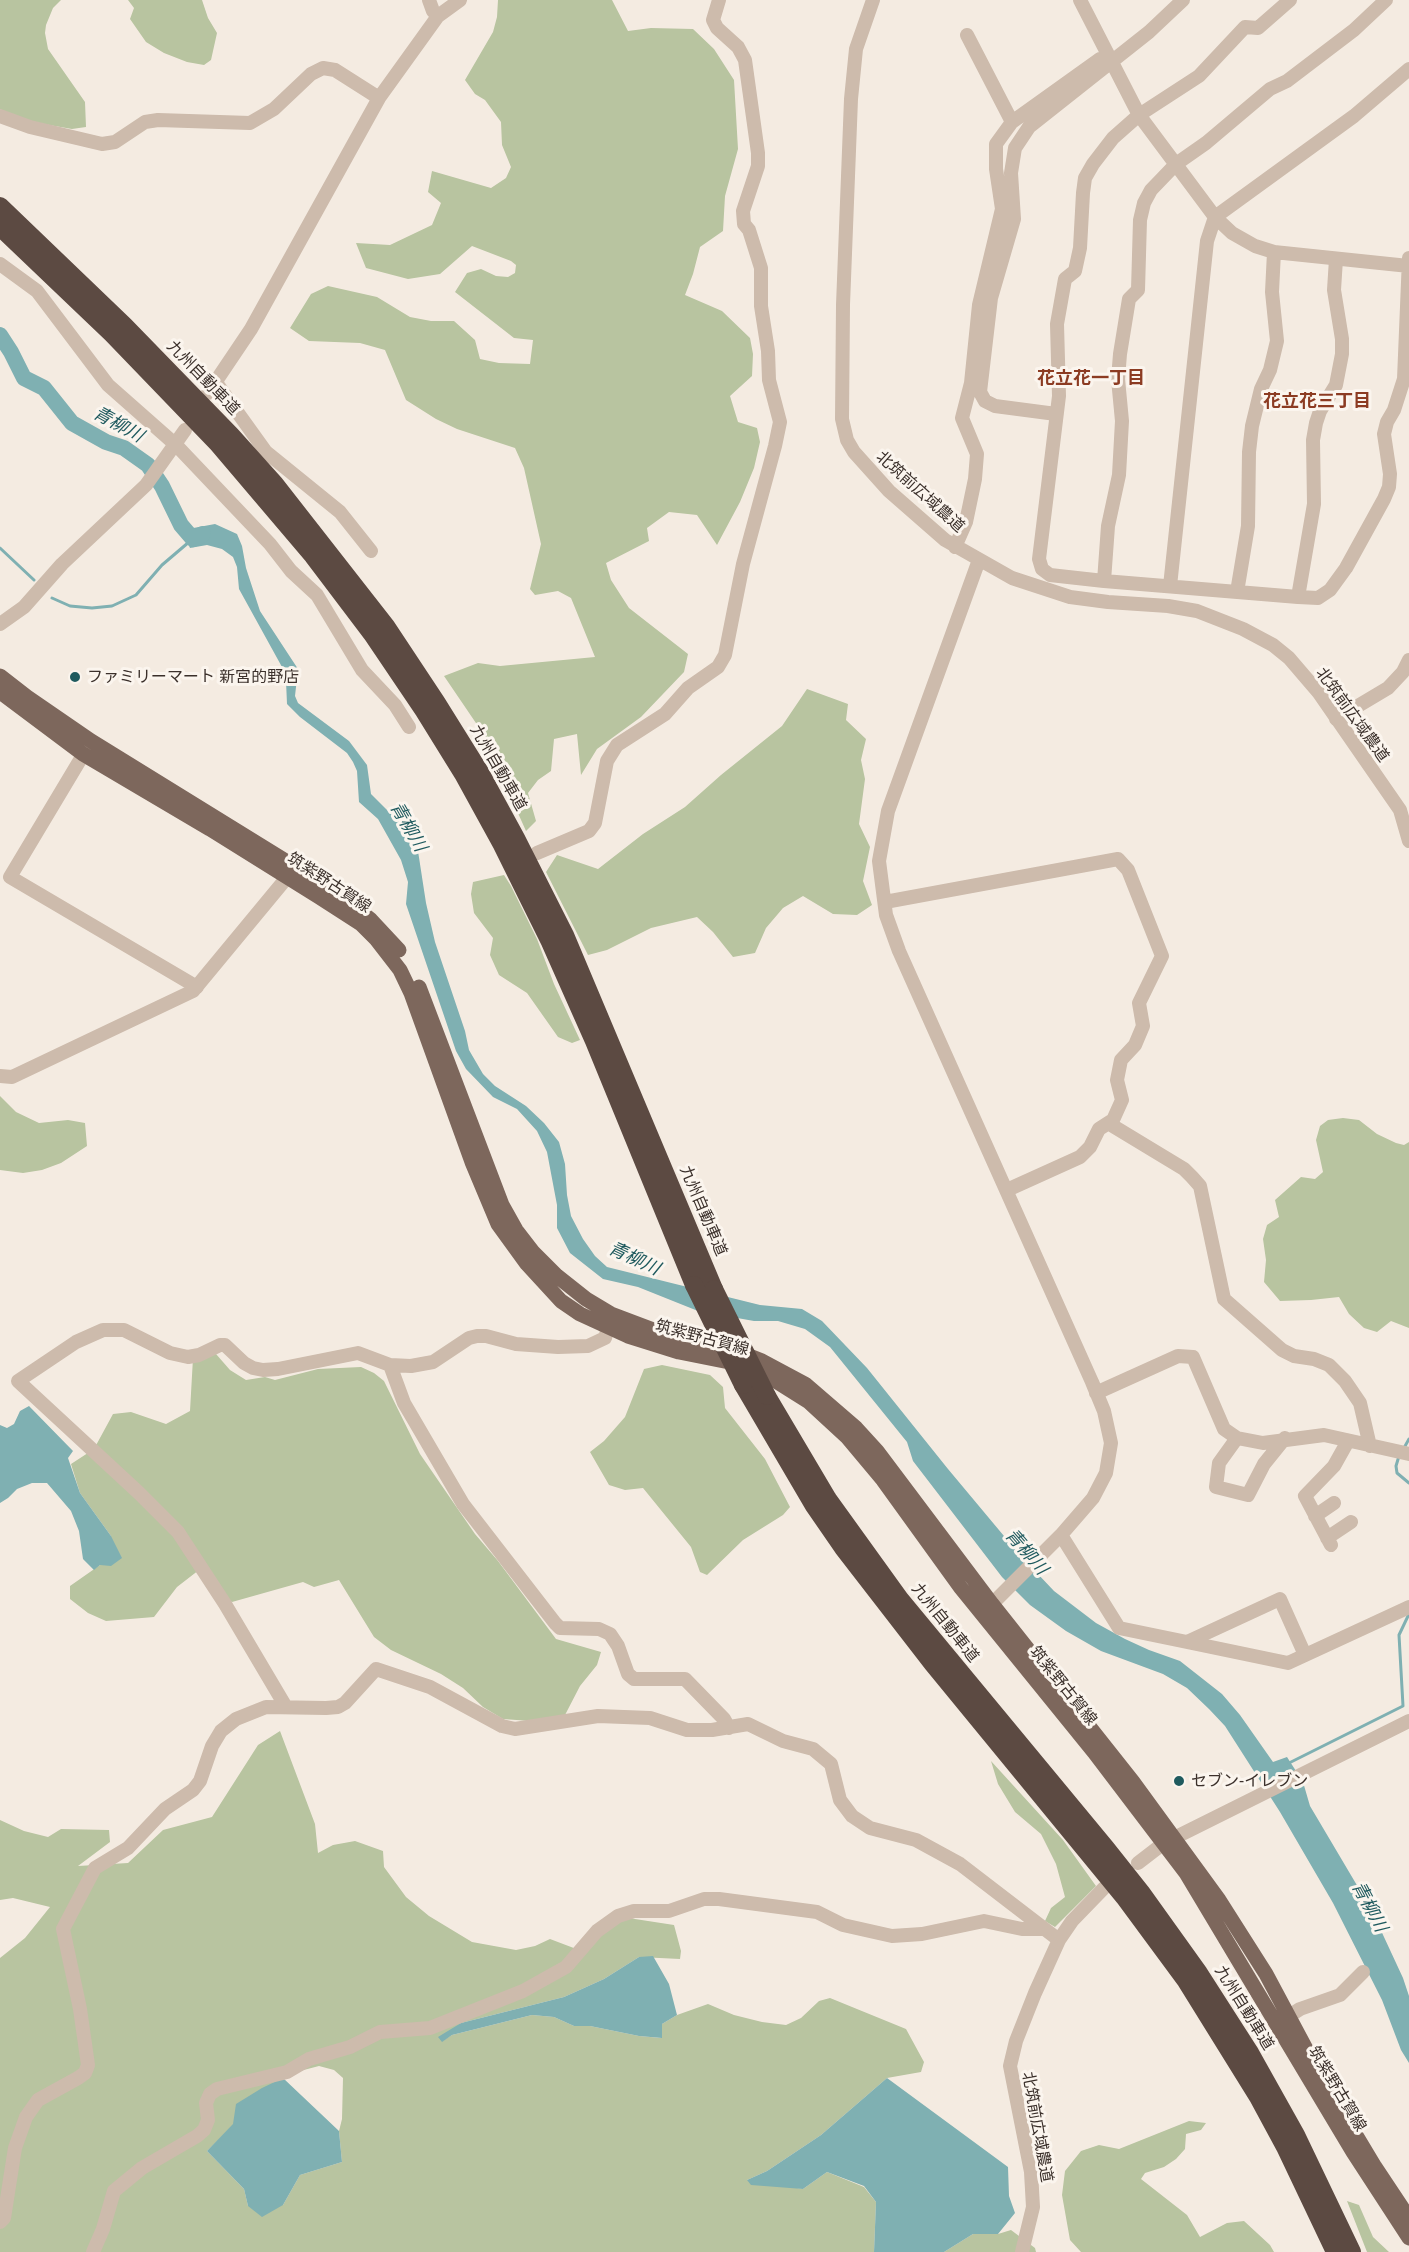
<!DOCTYPE html>
<html>
<head>
<meta charset="utf-8">
<style>
	body { margin:0 }
	canvas { display:block; background:#f4ebe1 }
</style>
</head>
<body>
<canvas width="1409" height="2252"></canvas>
<script>
const context = document.querySelector('canvas').getContext('2d');
context.lineJoin = 'round';
function fill(path, color) { context.fillStyle = color; context.fill(path, 'evenodd'); }
const poly = rows => new Path2D(rows.map(r => 'M' + r).join(''));
function strokePath(path, color, width, dash) { context.strokeStyle = color; context.lineWidth = width; context.lineCap = dash ? 'butt' : 'round'; context.setLineDash(dash || []); context.stroke(path); }
function write(font, color, halo, rows, align = 'center') {
  context.font = font + ' "Noto Sans","Noto Sans JP",sans-serif'; context.lineWidth = 6; context.setLineDash([]); context.textBaseline = 'middle'; context.strokeStyle = halo; context.fillStyle = color; for (const [text, x, y, turn = 0] of rows) {
    context.save(); context.translate(x, y); context.rotate((+turn || 0) * Math.PI / 180); context.textAlign = isNaN(turn) ? turn : align; if (halo) context.strokeText(text, 0, 0); context.fillText(text, 0, 0); context.restore();
  }
}
const green = poly([
	[0,0,61,0,53,8,46,25,45,33,48,49,85,102,86,127,72,129,20,120,0,109],
	[128,0,202,0,208,18,217,33,211,60,204,65,187,62,164,53,146,42,130,19,134,8],
	[498,0,612,0,628,31,651,28,693,29,714,49,734,80,738,149,725,196,723,231,700,247,693,274,685,295,722,311,750,338,753,354,752,376,730,396,738,422,757,428,760,442,754,468,740,502,717,545,697,515,669,512,647,528,649,541,606,563,611,580,629,608,688,654,684,672,641,717,597,749,581,775,577,734,554,739,551,771,538,780,528,793,536,821,526,831,504,782,497,754,444,676,478,663,500,666,595,657,571,598,558,591,535,595,530,589,541,544,524,468,515,448,457,429,436,419,406,400,385,350,360,343,309,341,290,328,311,294,328,286,377,297,410,317,431,321,454,321,475,340,480,359,499,363,530,364,533,340,514,338,455,292,467,273,481,269,496,276,508,277,515,273,516,265,511,261,472,246,440,274,408,279,366,268,356,243,390,245,432,225,441,203,428,192,432,171,491,188,506,178,511,167,502,145,501,122,485,100,475,94,465,80,493,32,497,17],
	[807,689,848,704,846,720,866,739,861,760,865,779,859,824,870,847,863,881,872,905,857,915,833,914,803,896,783,908,766,928,755,953,733,957,713,932,697,917,651,928,607,950,588,955,546,872,557,855,598,869,643,834,685,807,721,775,782,726],
	[504,875,511,886,537,939,554,984,580,1040,572,1043,558,1037,527,993,499,975,490,955,493,938,474,913,471,894,473,882],
	[0,1096,16,1112,39,1123,68,1120,85,1123,87,1146,61,1163,42,1170,23,1173,0,1170],
	[1343,1118,1359,1120,1377,1134,1396,1143,1404,1145,1409,1142,1409,1328,1391,1321,1377,1332,1364,1328,1349,1314,1339,1297,1311,1300,1280,1301,1264,1282,1266,1260,1263,1239,1267,1225,1279,1217,1275,1200,1301,1177,1315,1179,1323,1172,1316,1140,1320,1126,1328,1120],
	[216,1354,230,1370,246,1380,265,1377,275,1380,318,1369,361,1367,374,1373,384,1381,420,1454,475,1534,498,1561,556,1639,601,1652,597,1665,580,1686,565,1715,530,1721,503,1719,483,1707,463,1688,441,1674,391,1650,374,1637,339,1580,314,1587,303,1582,232,1602,216,1592,199,1570,177,1587,154,1617,106,1621,88,1613,70,1599,70,1586,100,1565,111,1536,80,1493,71,1464,94,1449,113,1414,131,1412,166,1424,190,1411,193,1358],
	[662,1365,710,1375,723,1387,725,1408,765,1459,790,1507,783,1515,743,1540,707,1575,700,1572,691,1547,643,1488,625,1490,609,1485,590,1452,604,1441,625,1417,644,1369],
	[280,1731,315,1824,318,1853,333,1845,355,1841,383,1851,384,1867,406,1897,429,1916,472,1942,516,1950,535,1946,550,1939,579,1950,622,1917,674,1925,681,1951,680,1959,639,1957,604,1979,564,1997,461,2023,442,2041,452,2035,532,2015,554,2017,574,2026,590,2026,639,2036,661,2038,662,2024,677,2015,708,2004,734,2015,762,2022,786,2025,801,2018,819,2001,830,1998,906,2029,924,2062,921,2072,887,2078,821,2135,767,2171,747,2180,803,2189,827,2172,864,2187,876,2202,874,2252,0,2252,0,1958,25,1938,50,1907,13,1898,0,1900,0,1820,24,1831,48,1837,61,1829,109,1830,110,1842,78,1866,128,1863,163,1830,212,1817,258,1745],
	[319,2066,334,2070,343,2078,342,2119,339,2131,342,2162,300,2175,283,2205,248,2206,244,2189,207,2151,283,2078,296,2072],
	[991,1761,1063,1840,1096,1886,1055,1927,1045,1921,1051,1908,1065,1897,1056,1864,1041,1834,1015,1812,998,1784],
	[1189,2121,1206,2123,1201,2130,1186,2134,1185,2149,1176,2159,1164,2167,1145,2173,1141,2179,1187,2215,1200,2237,1227,2223,1244,2221,1270,2245,1274,2252,1081,2252,1070,2240,1062,2195,1065,2171,1081,2151,1099,2145,1119,2149],
	[1347,2201,1359,2205,1373,2237,1389,2252,1367,2252],
	[1011,2230,1035,2248,1036,2252,944,2252,973,2234,998,2234]
]);
const water = poly([
	[215,524,237,534,242,546,246,568,260,611,298,669,295,696,298,703,349,741,367,765,371,794,410,833,418,851,426,903,435,942,465,1031,469,1050,483,1074,495,1086,526,1106,544,1123,559,1142,565,1164,567,1195,571,1216,583,1239,595,1256,607,1267,760,1305,802,1309,822,1321,867,1368,948,1469,1019,1554,1054,1591,1096,1623,1125,1639,1149,1650,1180,1661,1222,1694,1240,1715,1273,1762,1287,1757,1303,1782,1310,1806,1371,1909,1403,1978,1409,1996,1409,2063,1401,2050,1382,2000,1333,1903,1280,1812,1225,1726,1209,1709,1187,1688,1163,1674,1101,1651,1066,1631,1030,1605,1002,1577,913,1461,907,1442,830,1347,805,1329,778,1321,754,1321,698,1311,638,1287,603,1279,570,1253,557,1228,557,1205,547,1152,537,1131,517,1109,493,1097,466,1069,456,1051,406,904,408,882,401,860,378,819,359,802,357,771,353,762,347,753,300,717,287,704,286,681,282,667,239,589,237,567,233,557,222,549,207,545,190,548,183,532,188,529],
	[29,1406,73,1451,68,1458,80,1493,111,1536,122,1558,111,1566,100,1565,94,1570,83,1559,79,1531,71,1511,47,1483,32,1483,17,1489,8,1498,0,1503,0,1425,7,1428,14,1424,20,1411],
	[653,1956,669,1984,677,2015,662,2024,662,2038,639,2036,590,2026,574,2026,554,2017,532,2015,452,2035,442,2042,438,2037,461,2023,564,1997,604,1979,639,1957],
	[283,2078,339,2131,342,2162,300,2175,283,2205,262,2217,248,2206,244,2189,207,2151,233,2124,236,2104,262,2088],
	[887,2078,1008,2167,1009,2196,1015,2213,998,2234,973,2234,944,2252,874,2252,876,2202,864,2186,827,2172,803,2189,751,2185,747,2180,767,2171,821,2135]
]);
const stream = poly([
	[0,548,34,580],
	[52,598,70,606,92,608,112,606,136,595,162,565,189,542],
	[1404,1448,1409,1439],
	[1399,1456,1396,1466,1397,1473,1409,1483],
	[1289,1763,1403,1706,1399,1635,1409,1614]
]);
const river = poly([
	[0,335,11,352,24,378,44,388,72,423,106,442,124,448,148,465,162,486,181,525,193,539,203,534]
]);
const minor = poly([
	[429,0,433,11,438,16],
	[873,0,856,49,851,99,843,305,842,419,847,440,854,452,889,491,945,540,1012,578,1070,597,1108,602,1168,606,1197,611,1243,629,1273,645,1289,658,1319,693,1400,810,1409,841],
	[1080,0,1139,115,1215,217,1232,233,1255,246,1274,252,1409,266],
	[1290,0,1258,28,1245,27,1199,76,1139,115,1113,138,1093,164,1085,178,1083,193,1080,248,1075,271,1065,279,1057,324,1059,396,1039,559,1042,569,1050,575,1104,581,1298,597,1318,598,1330,590,1346,568,1384,499,1389,487,1390,474,1384,434,1387,422,1394,410,1404,379,1409,258],
	[967,35,1012,122],
	[0,116,30,127,102,144,115,142,145,122,158,120,250,123,274,109,311,74,323,68,335,70,379,98],
	[0,264,37,291,108,385,176,445,270,544,291,571,317,595,362,670,395,705,409,727],
	[215,381,266,452,340,512,371,551],
	[208,393,251,329,379,98,438,16,460,0],
	[1056,414,995,406,985,401,980,392,991,298,1014,219,1011,173,1015,148,1029,127,1149,32,1183,0],
	[955,547,966,522,975,479,977,454,962,418,971,383,979,305,1002,209,996,169,996,144,1012,122,1100,59],
	[979,560,888,811,879,861,886,915,899,951,1092,1382,1104,1411,1111,1443,1106,1473,1093,1498,1061,1535,985,1611],
	[1104,581,1108,526,1119,475,1122,421,1118,379,1120,354,1129,299,1138,290,1140,220,1144,203,1151,190,1176,164,1206,143,1270,89,1287,81,1354,30,1386,0],
	[1170,586,1207,241,1215,217,1354,116,1409,69],
	[1237,592,1248,526,1249,452,1252,426,1261,389,1270,370,1277,341,1272,292,1274,252],
	[1298,597,1314,504,1313,440,1316,423,1320,411,1336,385,1342,354,1342,339,1334,290,1336,259],
	[0,624,24,607,62,564,146,485,185,430],
	[1336,719,1388,688,1403,672,1409,660],
	[89,745,10,877,197,987],
	[537,853,589,831,595,823,607,761,617,745,665,714,688,688,718,667,725,655,743,564,775,446,780,422,769,380,768,351,761,306,761,268,749,230,744,224,743,211,758,166,758,153,745,60,738,47,717,28,713,20,719,0],
	[885,902,1118,859,1128,870,1162,956,1139,1003,1143,1026,1135,1045,1121,1060,1117,1080,1122,1100,1113,1120,1099,1129,1090,1147,1080,1157,1007,1190],
	[0,1076,12,1077,193,991,294,869],
	[1108,1123,1184,1169,1192,1177,1200,1186,1224,1299,1282,1350,1294,1356,1314,1359,1329,1365,1345,1381,1360,1403,1370,1446],
	[390,1365,404,1403,463,1504,555,1623,560,1628,599,1629,610,1634,618,1646,628,1674,634,1679,685,1679,724,1719,729,1728],
	[1096,1393,1178,1356,1193,1357,1224,1429,1237,1438,1263,1443,1324,1435,1409,1454],
	[1237,1438,1219,1463,1216,1487,1248,1495,1264,1464,1285,1438],
	[1315,1516,1334,1503],
	[1061,1535,1119,1628,1187,1642,1288,1663,1409,1607],
	[1327,1538,1351,1522],
	[1331,1545,1305,1496,1334,1466,1348,1441],
	[1187,1642,1280,1599,1305,1655],
	[286,1707,225,1604,178,1532,139,1493,18,1381,76,1342,103,1330,124,1330,170,1353,188,1357,199,1355,220,1345,225,1345,244,1363,253,1368,263,1370,278,1369,358,1353,390,1365,411,1366,433,1362,469,1338,477,1336,486,1336,516,1344,558,1347,588,1346,605,1338,608,1328],
	[1138,1863,1164,1843,1409,1721],
	[1289,2016,1300,2009,1340,1995,1363,1972],
	[0,2222,4,2218,15,2148,26,2117,38,2100,78,2078,85,2073,88,2065,80,2009,63,1929,95,1868,128,1848,165,1809,193,1790,200,1781,212,1746,221,1731,236,1719,266,1707,326,1708,338,1707,345,1703,376,1669,430,1687,502,1726,515,1729,598,1716,650,1718,687,1730,712,1730,748,1724,783,1741,813,1749,831,1764,840,1800,852,1816,870,1828,916,1840,960,1864,1059,1940],
	[93,2252,103,2229,114,2191,142,2168,197,2136,204,2130,208,2120,206,2103,210,2094,217,2089,287,2072,309,2059,350,2047,380,2032,430,2028,523,1991,566,1967,597,1931,618,1916,634,1911,669,1911,704,1899,719,1899,817,1912,843,1925,892,1936,922,1934,984,1921,1022,1929,1044,1929],
	[1022,2252,1033,2207,1031,2172,1010,2066,1016,2041,1035,1993,1059,1940,1072,1921,1104,1888]
]);
const major = poly([
	[0,676,27,697,91,741,334,891,371,920,399,950],
	[0,692,83,754,210,829,319,897,361,924,376,939,400,970,411,993,472,1162,498,1224,527,1264,561,1301,580,1314,628,1336,679,1352,739,1364,766,1375,809,1402,847,1437,883,1480,961,1588,1094,1752,1186,1873,1353,2152,1409,2238],
	[419,987,502,1205,516,1230,533,1252,557,1276,586,1299,611,1314,664,1334,734,1350,762,1361,805,1384,856,1428,877,1451,992,1604,1133,1782,1219,1900,1266,1974,1321,2077,1375,2167,1409,2218]
]);
const highway = poly([
	[0,206,125,326,231,435,275,484,386,626,437,703,480,772,516,838,565,935,714,1289],
	[0,227,112,334,217,443,313,556,372,634,424,711,463,774,502,845,550,942,594,1041,694,1285],
	[743,1385,814,1506,843,1548,932,1663,1124,1897,1186,1981,1258,2097,1285,2147,1335,2252],
	[767,1396,828,1499,900,1599,1106,1848,1141,1892,1199,1973,1249,2051,1296,2135,1352,2252]
]);
const highwayBridge = poly([
	[694,1285,743,1385],
	[714,1289,767,1396]
]);
const markers = [
	[75,677,6,"#1f5a5e"],
	[1179,1781,6,"#1f5a5e"]
];
const streetNames = [
	["九州自動車道",203,378,46],
	["北筑前広域農道",920,492,42],
	["北筑前広域農道",1352,715,54],
	["九州自動車道",498,768,60],
	["筑紫野古賀線",329,883,33],
	["九州自動車道",703,1211,67],
	["筑紫野古賀線",702,1338,15],
	["九州自動車道",945,1623,51],
	["筑紫野古賀線",1063,1686,51],
	["九州自動車道",1244,2008,58],
	["筑紫野古賀線",1337,2089,59],
	["北筑前広域農道",1037,2127,80]
];
const poiNames = [
	["ファミリーマート 新宮的野店",87,677],
	["セブン-イレブン",1191,1781]
];
const neighbourhoodNames = [
	["花立花一丁目",1091,379],
	["花立花三丁目",1317,402]
];
const waterNames = [
	["青柳川",118,425,29],
	["青柳川",408,827,60],
	["青柳川",634,1259,25],
	["青柳川",1026,1552,49],
	["青柳川",1369,1907,62]
];
fill(green, '#b8c4a0');
fill(water, '#7fb0b2');
strokePath(stream, '#7fb0b2', 3);
strokePath(river, '#7fb0b2', 16);
strokePath(minor, '#cdbbac', 14);
strokePath(major, '#7d675c', 15);
strokePath(highway, '#5c4a42', 18);
strokePath(highwayBridge, '#5c4a42', 18);
for (const [x, y, r, color] of markers) { const dot = new Path2D(); dot.arc(x, y, r, 0, 2 * Math.PI); context.fillStyle = color; context.fill(dot); strokePath(dot, '#fbf5ee', 2); }
write('16px', '#3b302b', '#fbf5ee', streetNames);
write('16px', '#3b302b', '#fbf5ee', poiNames, 'left');
write('bold 18px', '#8c3b22', '#fbf5ee', neighbourhoodNames);
write('italic 18px', '#1f5a5e', '#fbf5ee', waterNames);
</script>
</body>
</html>
